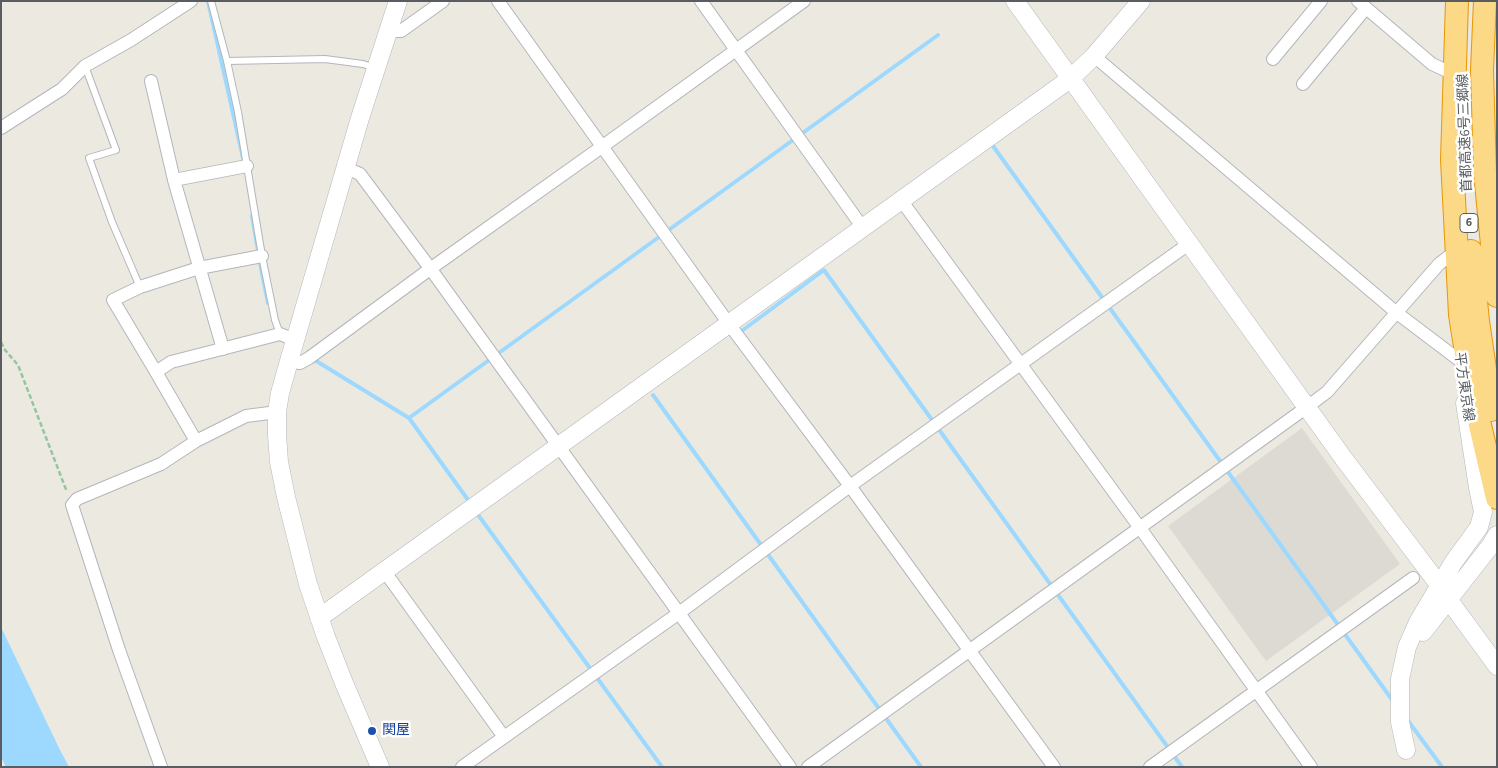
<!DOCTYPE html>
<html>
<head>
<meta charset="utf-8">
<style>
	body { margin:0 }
	#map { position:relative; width:1498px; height:768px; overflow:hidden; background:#ece9e0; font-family:"Source Sans 3",sans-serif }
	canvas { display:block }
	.frame { position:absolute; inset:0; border:2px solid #595d61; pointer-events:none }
</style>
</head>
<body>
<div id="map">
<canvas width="1498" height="768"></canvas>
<div class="frame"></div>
</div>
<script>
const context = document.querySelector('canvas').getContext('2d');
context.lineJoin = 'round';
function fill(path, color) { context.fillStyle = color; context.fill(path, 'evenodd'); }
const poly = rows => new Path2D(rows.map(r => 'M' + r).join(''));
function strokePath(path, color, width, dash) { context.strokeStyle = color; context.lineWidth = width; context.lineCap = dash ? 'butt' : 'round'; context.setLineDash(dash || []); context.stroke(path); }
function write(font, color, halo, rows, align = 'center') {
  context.font = font + ' "Source Sans 3","Noto Sans JP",sans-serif'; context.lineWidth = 5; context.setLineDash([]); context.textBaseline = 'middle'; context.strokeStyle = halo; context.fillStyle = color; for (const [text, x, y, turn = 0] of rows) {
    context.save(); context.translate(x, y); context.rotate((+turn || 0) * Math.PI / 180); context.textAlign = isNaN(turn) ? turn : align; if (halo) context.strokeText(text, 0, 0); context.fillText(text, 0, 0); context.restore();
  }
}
const industrial = poly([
	[1302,428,1400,564,1266,661,1168,526]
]);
const water = poly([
	[1,627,60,750,69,767,6,767,1,757]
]);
const stream = poly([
	[208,1,243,158],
	[993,146,1393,701],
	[252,216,261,268,268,303],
	[743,330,824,270,1182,767],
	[313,359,409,418,938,35],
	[653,395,921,767],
	[409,418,471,504],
	[476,512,662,767],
	[1406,718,1442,767]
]);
const path = poly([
	[1,342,5,350,18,365,67,492]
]);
const lane = poly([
	[211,1,227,61,238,112,262,256,275,320,280,334],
	[227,61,325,59,363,64,375,68],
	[85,66,116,150,89,158,112,222,140,287]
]);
const street = poly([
	[498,1,729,324,850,486,1054,767],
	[701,1,863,228],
	[1358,1,1432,64,1445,70],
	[388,31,401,31,443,1],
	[1094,56,1397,313,1459,360],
	[1273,59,1321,1],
	[151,81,174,180,223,349],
	[1303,84,1366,8],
	[1,128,62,89,85,66,131,40,191,1],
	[346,168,360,174,427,264,790,767],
	[174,180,247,166],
	[901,200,1140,528,1311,767],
	[289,361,300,363,309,358,430,269,603,146,804,1],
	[156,372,113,300,140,287,199,268,262,256],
	[196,441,156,372,171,362,280,334,295,340],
	[385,572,504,737],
	[161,767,119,650,72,505,77,499,161,464,196,441,246,416,277,412],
	[462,767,679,613,850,486,1190,243],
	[808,767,1307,407,1327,392,1439,264,1448,257],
	[1150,767,1413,578]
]);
const secondary = poly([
	[1015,1,1344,459,1440,586,1448,599,1497,666],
	[319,618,1070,79,1094,56,1141,1],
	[1423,632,1491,545,1497,535],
	[1406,750,1400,722,1400,679,1407,647,1418,622,1453,563,1479,527,1483,512,1478,488,1465,403],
	[380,767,344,683,326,637,308,584,286,497,279,462,277,435,277,412,280,393,289,361,360,118,398,1]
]);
const highway = poly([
	[1457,1,1452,160,1460,315,1472,391,1497,498],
	[1485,1,1482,70,1485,173,1497,296],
	[1471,251,1478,321,1491,410]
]);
const markers = [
	[372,731,5,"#1a4fb4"]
];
const shields = [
	[1469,223,18]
];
const shieldNames = [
	["6",1469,223]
];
const streetNames = [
	["首都高速6号三郷線",1466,133,-92],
	["平方東京線",1463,387,82]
];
const transitNames = [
	["関屋",382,731]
];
fill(industrial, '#dddad4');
fill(water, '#9dd9fe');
strokePath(stream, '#9dd9fe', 4);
strokePath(lane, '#b3b6bb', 8);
strokePath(street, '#b3b6bb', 14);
strokePath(secondary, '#b4b8bd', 19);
strokePath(highway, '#ea9601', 24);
strokePath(path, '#95c5a1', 2.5, [5, 2.5]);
strokePath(lane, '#fff', 6);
strokePath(street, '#fff', 12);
strokePath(secondary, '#fff', 18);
strokePath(highway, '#fcd986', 22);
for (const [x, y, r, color] of markers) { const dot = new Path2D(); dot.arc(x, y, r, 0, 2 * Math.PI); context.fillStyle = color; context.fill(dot); strokePath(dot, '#fff', 2); }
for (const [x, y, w] of shields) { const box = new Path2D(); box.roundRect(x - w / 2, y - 9.5, w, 19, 4); context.fillStyle = '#fff'; context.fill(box); strokePath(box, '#595d61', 1); }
write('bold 12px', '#595d61', null, shieldNames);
write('14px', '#595d61', '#fff', streetNames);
write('14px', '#164399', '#fff', transitNames, 'left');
</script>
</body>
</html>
